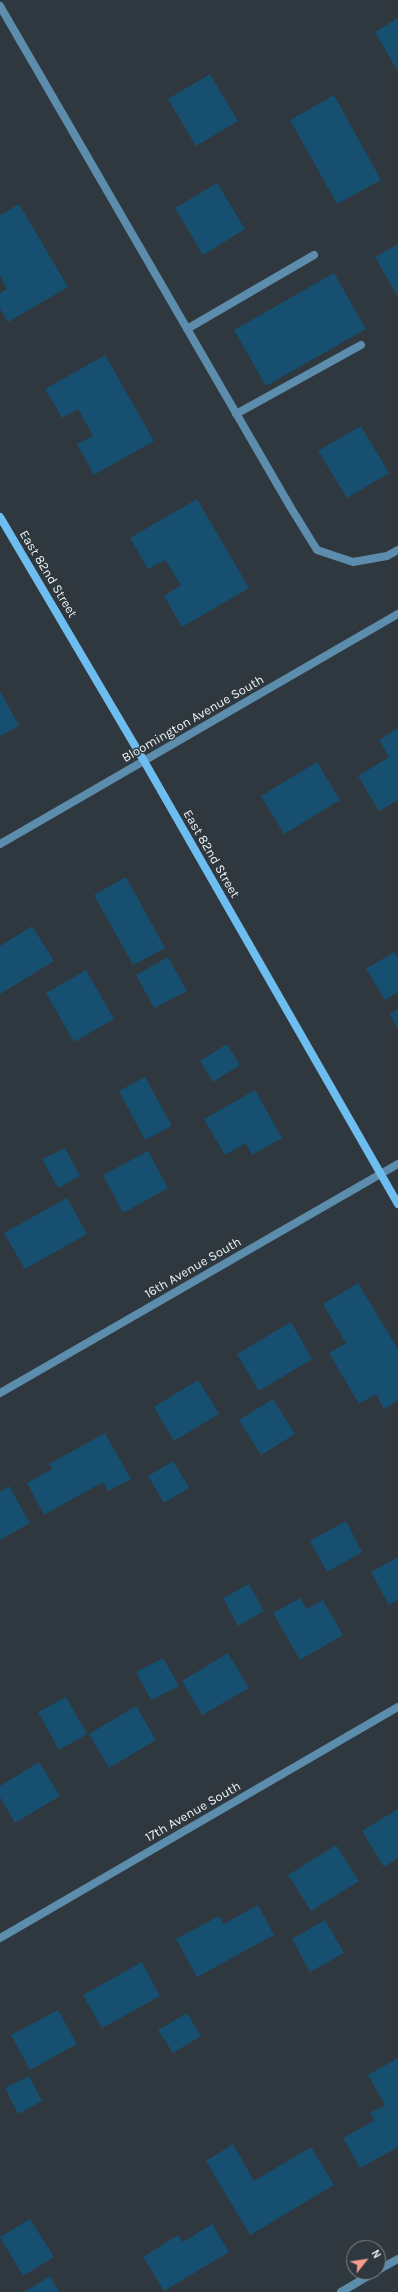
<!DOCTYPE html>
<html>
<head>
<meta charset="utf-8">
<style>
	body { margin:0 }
	#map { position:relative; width:398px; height:2292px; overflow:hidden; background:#2f383e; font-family:Karla,sans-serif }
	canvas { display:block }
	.north { position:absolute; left:346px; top:2240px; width:40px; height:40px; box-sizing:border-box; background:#2f383e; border:1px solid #7a8287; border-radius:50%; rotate:60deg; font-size:11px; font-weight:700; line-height:16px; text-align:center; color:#ebf1f5 }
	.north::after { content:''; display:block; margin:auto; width:14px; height:18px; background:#f59d8f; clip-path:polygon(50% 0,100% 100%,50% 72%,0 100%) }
</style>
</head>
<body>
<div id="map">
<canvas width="398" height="2292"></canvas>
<div class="north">N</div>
</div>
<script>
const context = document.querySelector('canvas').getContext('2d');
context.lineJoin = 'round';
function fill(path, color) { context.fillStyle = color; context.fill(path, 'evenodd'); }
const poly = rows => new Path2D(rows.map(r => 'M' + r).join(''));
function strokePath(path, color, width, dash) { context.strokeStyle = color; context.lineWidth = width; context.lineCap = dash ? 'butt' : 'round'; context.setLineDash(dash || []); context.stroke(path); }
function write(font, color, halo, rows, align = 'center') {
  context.font = font + ' Karla,sans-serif'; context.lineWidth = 3; context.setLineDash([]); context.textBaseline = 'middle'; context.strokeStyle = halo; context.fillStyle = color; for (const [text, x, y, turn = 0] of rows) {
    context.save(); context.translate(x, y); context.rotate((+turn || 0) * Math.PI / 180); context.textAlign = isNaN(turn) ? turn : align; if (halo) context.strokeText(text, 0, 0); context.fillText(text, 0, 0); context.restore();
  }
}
const building = poly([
	[398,18,398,72,375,32],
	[210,74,238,121,196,146,168,99],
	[334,95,381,180,337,204,290,120],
	[217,183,245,229,203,255,175,208],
	[19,204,68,287,8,322,0,309,0,293,7,289,0,276,0,215],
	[398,244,398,297,375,257],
	[334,273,366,329,266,386,234,330],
	[105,355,154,441,94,475,77,444,93,436,78,409,62,418,45,389],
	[361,426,389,473,347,498,318,451],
	[197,499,249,588,182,627,164,596,181,585,165,560,148,569,130,538],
	[0,691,19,726,0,736],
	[398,728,398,800,379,811,358,776,389,757,379,740],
	[317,762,340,800,284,834,261,796],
	[126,877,165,948,133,965,94,895],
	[32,926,54,961,0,994,0,946],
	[394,952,398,958,398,992,385,1000,366,969],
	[168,957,187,991,154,1008,136,975],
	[86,970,114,1019,74,1042,46,993],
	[398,1009,398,1029,390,1014],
	[227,1044,240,1065,213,1082,200,1061],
	[145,1077,172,1126,145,1140,119,1091],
	[255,1090,282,1138,252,1155,246,1143,225,1155,204,1119],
	[65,1148,80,1176,58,1188,42,1159],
	[148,1151,168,1188,123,1213,103,1175],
	[67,1198,87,1234,25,1269,4,1233],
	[358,1283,398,1349,398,1400,384,1409,376,1394,359,1404,329,1353,346,1343,323,1304],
	[291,1322,312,1359,259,1391,237,1354],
	[198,1380,219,1414,174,1441,154,1407],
	[273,1399,295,1434,261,1455,239,1420],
	[105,1433,131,1479,108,1491,103,1482,44,1515,27,1483,52,1469,49,1464],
	[173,1461,189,1488,164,1503,148,1476],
	[9,1486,30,1523,0,1540,0,1492],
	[346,1521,362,1552,327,1572,310,1541],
	[398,1557,398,1600,389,1605,371,1572],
	[249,1584,264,1611,238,1626,223,1598],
	[300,1598,307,1609,323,1600,343,1635,300,1660,273,1613],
	[228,1653,249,1688,202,1715,182,1681],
	[163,1658,179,1686,151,1700,136,1672],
	[66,1697,87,1734,59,1750,38,1712],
	[136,1706,156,1740,109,1768,89,1734],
	[39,1762,60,1796,15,1823,0,1797,0,1786],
	[398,1809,398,1858,384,1867,362,1831],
	[336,1845,359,1881,311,1911,288,1875],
	[258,1905,274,1935,197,1977,176,1939,219,1916,224,1924],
	[325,1920,344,1953,310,1972,292,1939],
	[142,1962,160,1996,102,2028,83,1995],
	[58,2010,77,2044,30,2070,11,2035],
	[187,2013,201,2036,173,2053,158,2030],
	[398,2058,398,2147,360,2168,343,2138,375,2120,370,2113,385,2105,368,2075],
	[29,2076,42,2101,18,2114,5,2088],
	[233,2144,254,2181,311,2147,334,2185,250,2235,206,2161],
	[30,2219,54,2257,23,2276,0,2237],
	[212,2224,229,2252,164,2291,143,2257,178,2235,183,2242],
	[50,2276,59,2292,24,2292]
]);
const lane = poly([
	[0,6,291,508,317,550,353,562,387,556,398,550],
	[187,329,314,255],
	[236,414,361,345]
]);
const street = poly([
	[0,844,398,614],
	[0,1393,398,1164],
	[0,1938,398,1707],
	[378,2270,398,2259],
	[341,2292,375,2272]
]);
const secondary = poly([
	[0,517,144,761,398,1204]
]);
const streetNames = [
	["East 82nd Street",48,574,59],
	["Bloomington Avenue South",193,719,-30],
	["East 82nd Street",211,854,60],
	["16th Avenue South",193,1268,-30],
	["17th Avenue South",193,1812,-30]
];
fill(building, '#164f70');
strokePath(lane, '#5d8dad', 8);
strokePath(street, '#5d8dad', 8);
strokePath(secondary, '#6ebdf1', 8);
write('13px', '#ebf1f5', '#2f383e', streetNames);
</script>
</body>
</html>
